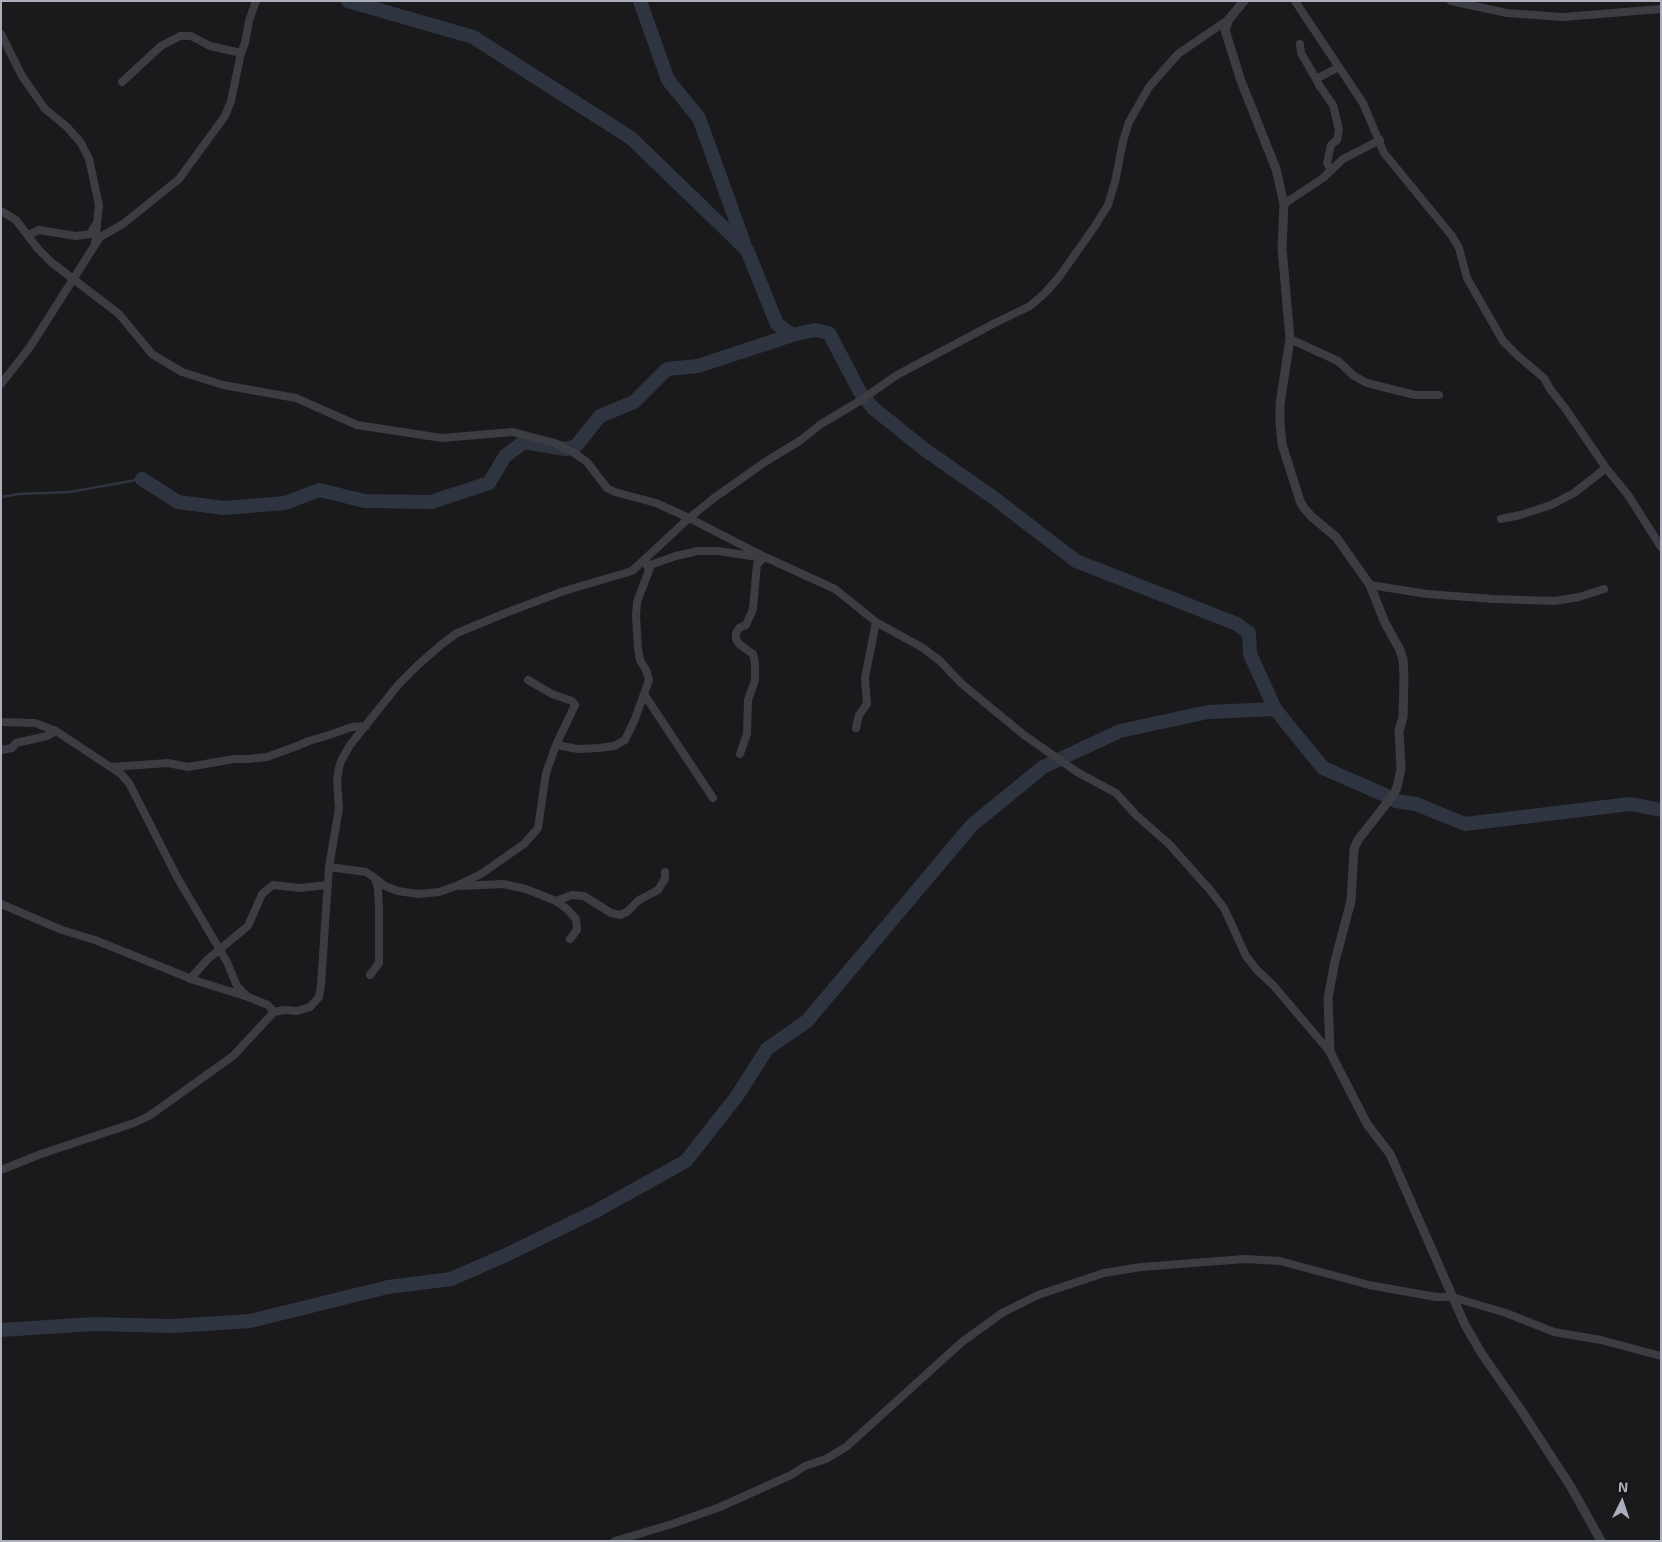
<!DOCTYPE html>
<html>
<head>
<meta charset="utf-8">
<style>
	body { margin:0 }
	#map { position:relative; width:1662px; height:1542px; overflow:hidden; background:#1a191c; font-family:"Exo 2",sans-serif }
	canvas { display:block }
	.frame { position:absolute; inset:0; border:2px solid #acaebc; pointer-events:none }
	.north { position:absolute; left:1597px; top:1477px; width:50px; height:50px; -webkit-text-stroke:4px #151417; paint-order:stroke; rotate:4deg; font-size:14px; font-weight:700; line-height:20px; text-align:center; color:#acaebc }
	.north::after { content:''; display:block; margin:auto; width:18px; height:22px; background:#acaebc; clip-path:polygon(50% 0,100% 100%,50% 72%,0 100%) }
</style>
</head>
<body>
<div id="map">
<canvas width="1662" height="1542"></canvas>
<div class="frame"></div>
<div class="north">N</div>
</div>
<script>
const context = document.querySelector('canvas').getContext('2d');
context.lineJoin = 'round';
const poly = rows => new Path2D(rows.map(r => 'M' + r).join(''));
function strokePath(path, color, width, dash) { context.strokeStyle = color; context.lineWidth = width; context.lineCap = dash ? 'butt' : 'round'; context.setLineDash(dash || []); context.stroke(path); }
const stream = poly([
	[1,497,18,494,70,492,142,479]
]);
const river = poly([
	[348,1,473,37,631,138,747,250,777,324,792,335,815,330,829,333,860,392,873,408,924,449,994,498,1076,561,1237,624,1249,633,1250,654,1275,709,1323,768,1385,795],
	[640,1,668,80,699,118,745,246],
	[142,479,178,502,224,508,285,503,319,490,365,501,431,502,489,483,505,456,524,442,566,449,576,446,600,416,634,402,667,369,698,366,792,335],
	[1396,801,1416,804,1465,824,1630,804,1661,810],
	[1,1330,94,1324,173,1326,250,1321,388,1287,451,1279,506,1255,596,1211,686,1161,737,1096,767,1049,807,1021,972,825,1043,767,1120,731,1208,712,1275,709]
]);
const minor = poly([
	[1295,1,1363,103,1384,153,1452,236,1459,248,1467,278,1503,341,1518,356,1544,378,1550,389,1565,408,1606,468,1628,495,1661,547],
	[1451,1,1507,13,1563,17,1661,9],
	[1,34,22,76,45,109,67,127,81,143,89,159,99,205,95,243],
	[1300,44,1301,53,1316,79,1319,85,1333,105,1339,130,1337,140,1331,145,1327,163,1331,170],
	[1316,79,1339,67],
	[122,82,161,46,180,36,191,36,210,46,241,53],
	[1284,204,1323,178,1343,159,1380,140],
	[1,211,16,220,38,249,51,262,119,314,152,354,182,372,223,385,296,398,357,425,442,438,513,432,555,443,574,453,587,462,607,488,615,492,656,503,689,518,765,557,835,589,876,622,923,648,940,661,962,684,1024,735,1077,772,1116,793,1136,815,1169,844,1210,890,1224,908,1246,956,1257,970,1273,985,1330,1052],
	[28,235,39,230,76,236,90,234,96,224],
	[1290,339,1338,361,1354,376,1367,383,1415,395,1439,395],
	[1,384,30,347,100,237,123,224,179,179,225,116,231,101,241,53,245,43,249,21,256,1],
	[1501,519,1520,515,1551,505,1574,493,1606,468],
	[647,566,676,556,698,551,718,551,758,557],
	[1370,585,1427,594,1494,599,1555,601,1579,597,1604,589],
	[644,694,713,798],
	[1,722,35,723,56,731,121,774,129,783,177,877,227,962,237,986,248,997],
	[856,728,859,715,867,704,865,678,876,622],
	[556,745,578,749,599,748,614,746,625,740,635,719,649,680,646,670,640,660,638,649,636,616,637,602,651,565],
	[1,750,12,748,16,743,47,736,56,731],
	[740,754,747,734,748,700,755,680,755,663,753,654,739,644,736,639,736,633,739,628,746,625,753,609,757,564,765,557],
	[111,767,168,763,188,767,234,759,248,759,267,757,297,746,309,741,329,735,352,727,366,726],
	[329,867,366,872,375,878,378,889,379,909,379,963,370,975],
	[375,878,385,886,398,891,418,894,439,892,456,886,481,874,524,844,538,828,546,773,556,745,575,705,572,701,552,694,528,680],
	[461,886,503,884,526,889,556,901,567,909,576,919,577,930,570,939],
	[556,901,572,895,584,896,611,913,620,915,627,912,639,900,658,890,665,879,665,872],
	[1,904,62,930,95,940,194,980,248,997,268,1005,274,1012],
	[190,979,208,959,248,926,262,894,273,885,300,888,327,885],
	[1,1170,41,1154,134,1123,149,1116,233,1056,274,1012,284,1010,297,1011,310,1007,319,997,321,984,329,867,339,808,337,780,339,768,341,761,350,745,398,685,419,664,442,644,457,633,508,612,564,591,632,571,689,518,714,498,765,462,801,440,821,424,858,402,897,375,993,324,1030,306,1045,293,1059,277,1095,226,1108,205,1115,182,1123,141,1129,122,1149,87,1178,54,1229,19],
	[615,1541,672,1524,720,1507,791,1475,805,1466,826,1459,846,1447,962,1342,1002,1313,1038,1295,1104,1273,1141,1267,1245,1259,1280,1261,1369,1285,1436,1297,1452,1297,1506,1313,1554,1332,1601,1340,1661,1356]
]);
const tertiary = poly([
	[1244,1,1229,19,1225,30,1241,81,1276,169,1284,204,1282,248,1290,339,1280,404,1280,423,1282,444,1300,501,1304,508,1312,517,1336,537,1370,585,1385,623,1399,648,1403,659,1404,678,1403,717,1399,731,1401,769,1397,787,1394,794,1358,840,1354,849,1351,901,1335,961,1328,998,1330,1052,1367,1124,1390,1154,1465,1325,1482,1354,1521,1410,1571,1487,1601,1541]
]);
strokePath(stream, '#2f3540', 2.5);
strokePath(river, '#2f3540', 14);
strokePath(minor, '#3c3c43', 8);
strokePath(tertiary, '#3c3c43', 9);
</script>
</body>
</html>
